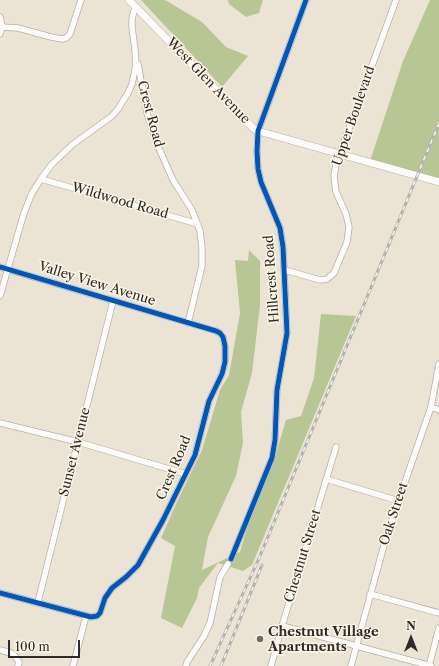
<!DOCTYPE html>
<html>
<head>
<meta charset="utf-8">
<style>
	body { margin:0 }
	#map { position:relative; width:439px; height:666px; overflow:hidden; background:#ebe4d5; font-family:"Libre Caslon Text",serif }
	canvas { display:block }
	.north { position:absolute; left:391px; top:618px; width:40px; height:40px; -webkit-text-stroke:3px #fcf5e5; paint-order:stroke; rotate:0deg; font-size:11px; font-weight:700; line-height:16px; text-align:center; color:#2b2b2b }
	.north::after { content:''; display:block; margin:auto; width:14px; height:18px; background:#2b2b2b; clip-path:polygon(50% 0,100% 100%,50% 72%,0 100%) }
	.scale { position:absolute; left:8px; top:640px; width:72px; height:18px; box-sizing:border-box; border:2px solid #2b2b2b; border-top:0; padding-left:5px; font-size:12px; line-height:14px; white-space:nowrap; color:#2b2b2b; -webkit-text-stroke:3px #fcf5e5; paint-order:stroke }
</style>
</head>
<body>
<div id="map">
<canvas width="439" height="666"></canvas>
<div class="north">N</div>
<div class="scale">100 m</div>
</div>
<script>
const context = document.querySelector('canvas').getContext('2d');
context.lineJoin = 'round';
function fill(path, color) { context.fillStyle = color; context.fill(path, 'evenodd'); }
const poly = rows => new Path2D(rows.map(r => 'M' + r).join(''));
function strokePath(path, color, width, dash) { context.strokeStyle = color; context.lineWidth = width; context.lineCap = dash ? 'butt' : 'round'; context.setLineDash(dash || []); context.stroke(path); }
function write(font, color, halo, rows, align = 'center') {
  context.font = font + ' "Libre Caslon Text",serif'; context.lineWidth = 3; context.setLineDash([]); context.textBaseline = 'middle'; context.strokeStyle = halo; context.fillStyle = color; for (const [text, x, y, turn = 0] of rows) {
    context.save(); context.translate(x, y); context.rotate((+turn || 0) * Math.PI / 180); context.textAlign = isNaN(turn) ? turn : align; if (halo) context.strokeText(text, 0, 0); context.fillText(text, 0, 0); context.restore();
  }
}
const forest = poly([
	[141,0,165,0,202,22,226,47,248,56,222,87],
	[228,0,263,0,259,13,246,17,229,4],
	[430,0,439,0,439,178,370,161,403,61],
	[249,250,260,261,260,305,252,373,241,412,243,443,236,476,208,537,202,570,240,552,249,522,273,463,286,420,301,416,314,378,321,314,356,316,252,565,243,571,218,563,199,588,197,598,182,628,161,618,175,546,161,538,177,502,202,450,220,390,229,375,240,313,235,260,248,261]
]);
const minor = poly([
	[0,17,2,27,0,34],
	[2,27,18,28,51,37,62,39,66,38,70,34,81,0],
	[138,64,147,113,157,144,173,180,192,210,200,231,202,248,202,266,188,323],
	[41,179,198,224],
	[0,267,216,331,220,333,223,337,225,346,225,362,222,374,209,401,195,455,163,520,138,565,126,577,112,588,105,598,100,613,97,616,91,617,0,593],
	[285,270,320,280,327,279,334,273,347,242,349,227,346,214,336,192,334,176,336,164,396,0],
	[0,296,24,213,32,193,41,179,52,164,72,145,112,116,118,109,128,93,132,84,136,65,135,50,132,27,132,19,135,7],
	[431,407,439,410],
	[0,423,78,442,186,474],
	[326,479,399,501],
	[231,559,272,458,275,440,277,390,287,333,283,247,280,228,261,182,258,169,257,151,258,131,306,0],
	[370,594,439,613],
	[38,602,113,301],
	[282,626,431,666],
	[0,650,11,653,14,655,19,662,18,666],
	[73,666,86,616],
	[186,666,187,662,204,636,210,623,220,577,228,564],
	[271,666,282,626,336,447],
	[351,666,387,534,431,407,439,364],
	[429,666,439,628]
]);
const tertiary = poly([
	[129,0,253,128,258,131,439,182]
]);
const rail = poly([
	[210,666,260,556,439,123],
	[221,666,262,565]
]);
const cycleway = poly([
	[0,267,216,331,220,333,223,337,225,346,225,362,222,374,209,401,195,455,163,520,138,565,126,577,112,588,105,598,100,613,97,616,91,617,0,593],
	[231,559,272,458,275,440,277,390,287,333,283,247,280,228,261,182,258,169,257,151,258,131,306,0]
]);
const markers = [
	[260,639,4,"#6e6c66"]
];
const streetNames = [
	["West Glen Avenue",208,81,46],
	["Crest Road",150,114,75],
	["Upper Boulevard",354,116,-71],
	["Wildwood Road",120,201,16],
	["Hillcrest Road",272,279,-94],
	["Valley View Avenue",97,284,17],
	["Sunset Avenue",75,452,-76],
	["Crest Road",174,468,-67],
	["Oak Street",394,514,-72],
	["Chestnut Street",303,556,-73]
];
const poiNames = [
	["Chestnut Village",268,632],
	["Apartments",268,647]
];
fill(forest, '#b8c695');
strokePath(minor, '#b6b1a7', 7);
strokePath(tertiary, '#b6b1a7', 8);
strokePath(minor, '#fcfbf9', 5.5);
strokePath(tertiary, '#fcfbf9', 7);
strokePath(rail, '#b4b3b0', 3);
strokePath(rail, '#fcf5e5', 1.5, [4.5]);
strokePath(cycleway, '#0057b8', 5);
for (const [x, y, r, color] of markers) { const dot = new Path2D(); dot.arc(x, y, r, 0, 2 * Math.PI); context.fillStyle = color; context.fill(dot); strokePath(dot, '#fcf5e5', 1.5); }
write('13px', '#2b2b2b', '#fcf5e5', streetNames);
write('bold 13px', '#2b2b2b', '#fcf5e5', poiNames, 'left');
</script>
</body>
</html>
